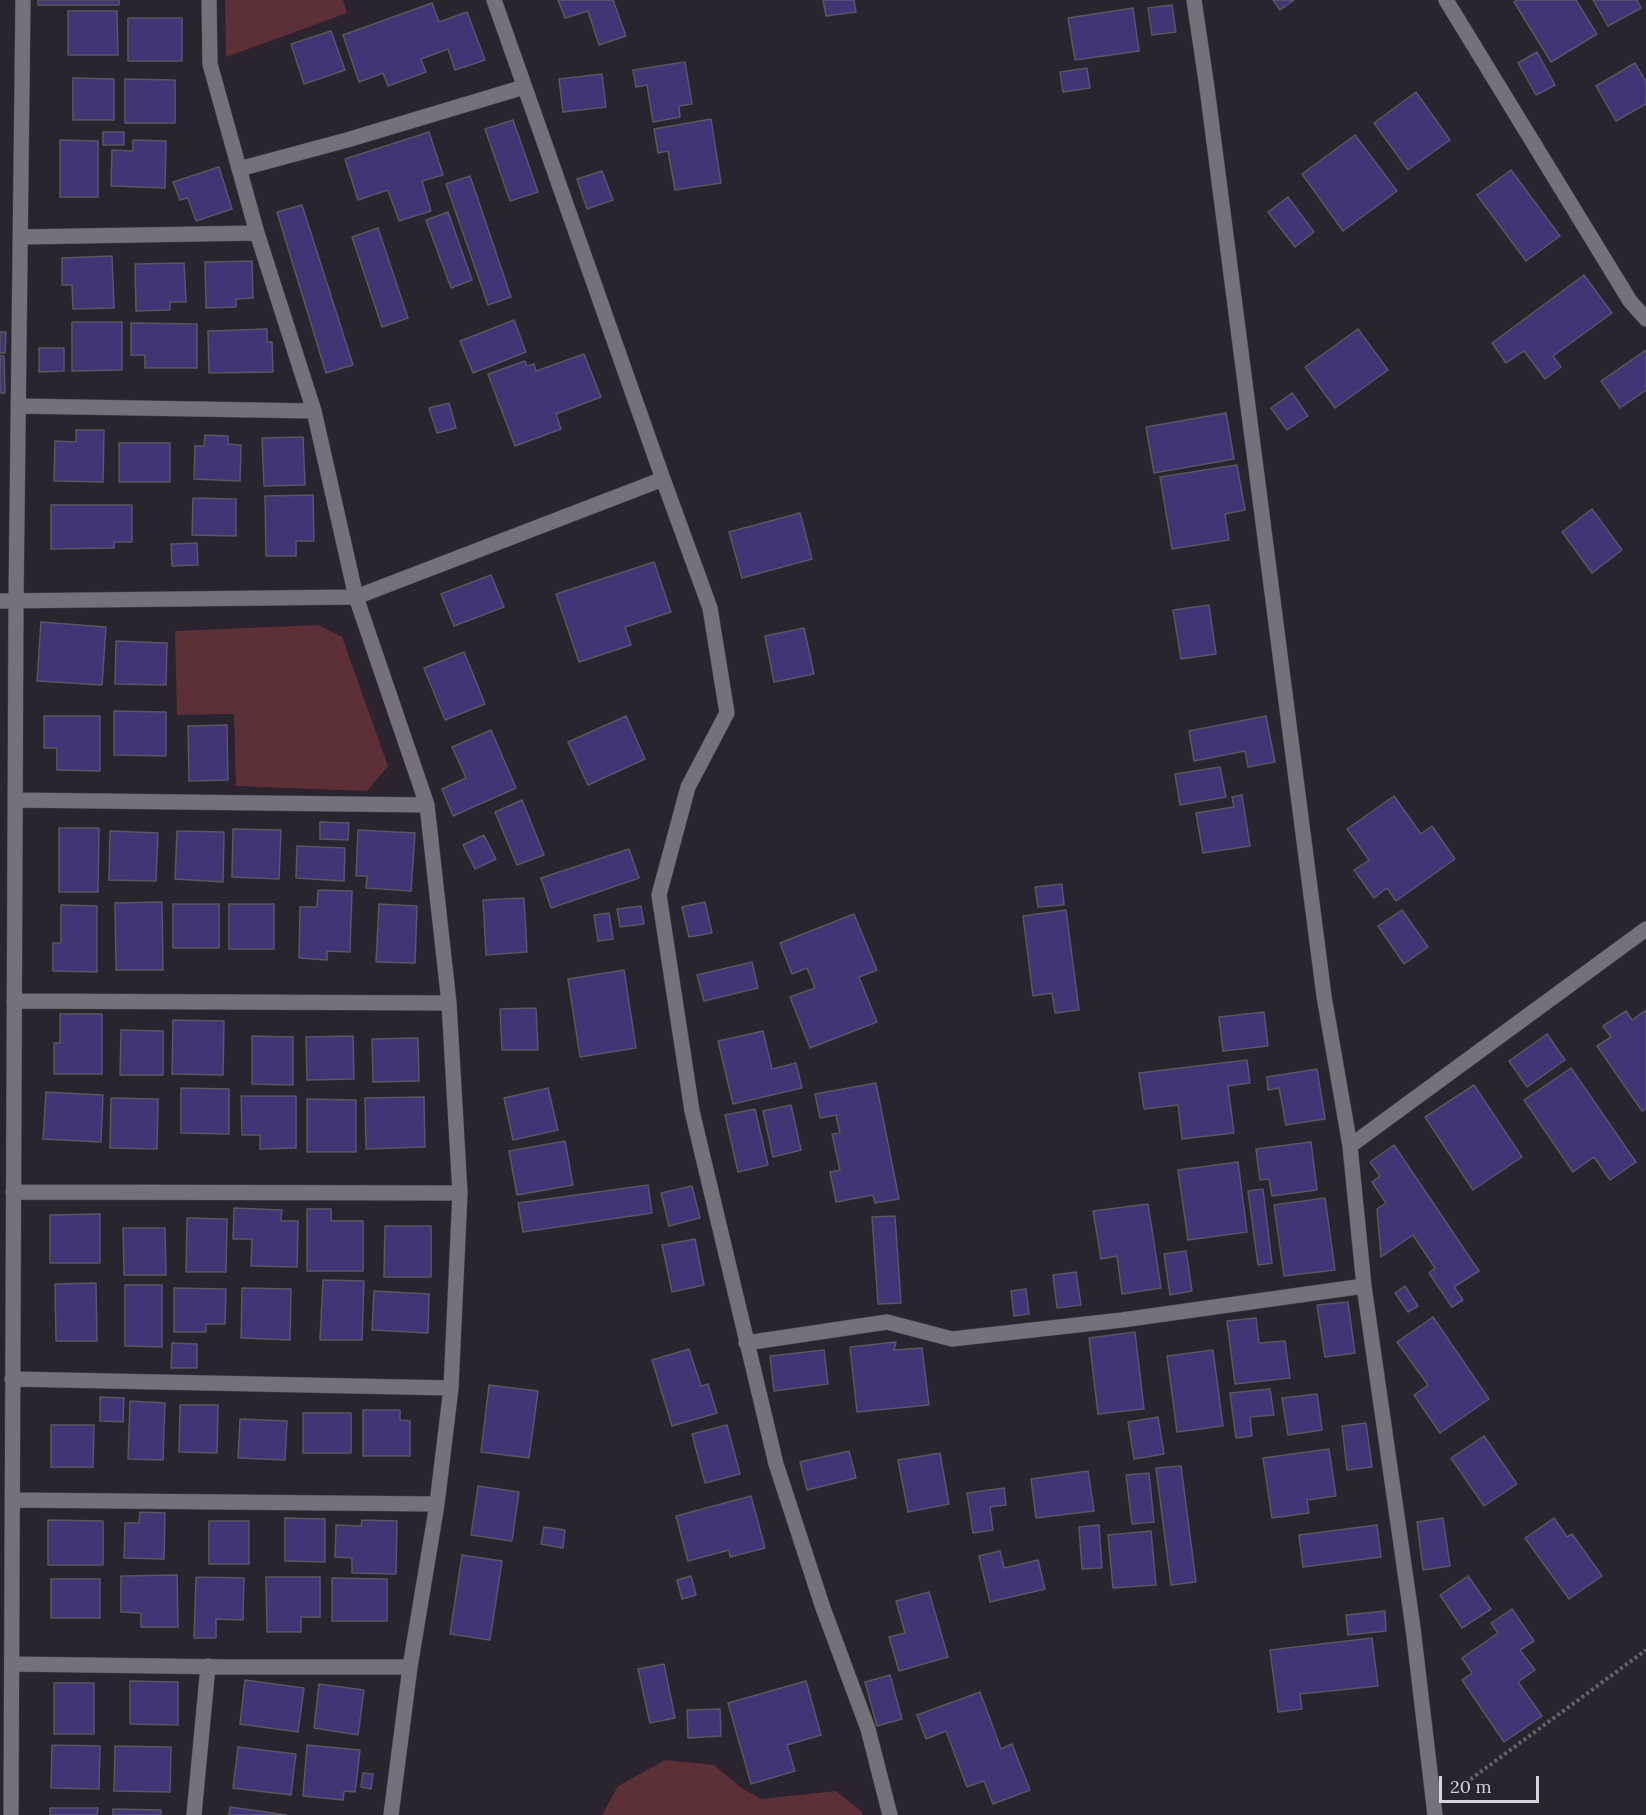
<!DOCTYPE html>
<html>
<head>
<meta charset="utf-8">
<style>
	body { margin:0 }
	#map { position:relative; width:1646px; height:1815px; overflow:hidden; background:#2b242e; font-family:Lora,serif }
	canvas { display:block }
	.scale { position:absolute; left:1439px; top:1776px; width:100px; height:27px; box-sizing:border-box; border:3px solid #d7d3d9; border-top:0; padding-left:8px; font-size:18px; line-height:21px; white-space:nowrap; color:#d7d3d9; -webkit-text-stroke:4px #2b242e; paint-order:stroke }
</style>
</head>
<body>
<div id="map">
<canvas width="1646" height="1815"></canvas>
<div class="scale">20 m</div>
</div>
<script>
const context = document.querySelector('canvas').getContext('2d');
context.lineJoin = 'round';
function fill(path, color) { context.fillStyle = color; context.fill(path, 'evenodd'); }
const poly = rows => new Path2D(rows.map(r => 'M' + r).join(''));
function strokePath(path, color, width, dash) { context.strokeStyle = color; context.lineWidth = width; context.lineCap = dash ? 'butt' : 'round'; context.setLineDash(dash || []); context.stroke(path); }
const green = poly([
	[225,0,343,0,347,13,226,57],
	[318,625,342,637,388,766,367,791,236,786,234,714,177,715,175,631],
	[665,1760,714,1765,740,1787,761,1799,836,1791,862,1812,863,1815,602,1815,618,1786]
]);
const building = poly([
	[38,0,119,0,119,5,38,5,38,0],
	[558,0,613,0,626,36,599,45,588,11,565,18,558,0],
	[823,0,854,0,856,12,826,16,823,0],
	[1273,0,1294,0,1280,10,1273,0],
	[1517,0,1576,0,1597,34,1551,62,1514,2,1517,0],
	[1593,0,1637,0,1641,8,1608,26,1593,0],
	[432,3,439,22,467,12,485,60,455,70,448,49,421,59,426,72,388,86,383,73,359,82,343,35,432,3],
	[1172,5,1176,32,1152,35,1148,8,1172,5],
	[1133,8,1139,51,1075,60,1068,18,1133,8],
	[68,11,117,11,118,55,68,55,68,11],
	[128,18,182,18,182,61,128,61,128,18],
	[331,31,345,70,304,84,291,44,331,31],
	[1537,52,1555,85,1536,95,1518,63,1537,52],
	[685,62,692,104,679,106,680,117,653,122,647,85,636,87,633,70,685,62],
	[1635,63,1646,82,1646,104,1616,121,1596,86,1635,63],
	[1087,68,1090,88,1063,92,1060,72,1087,68],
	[602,74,606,107,563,112,559,79,602,74],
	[73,78,114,79,114,120,73,120,73,78],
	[125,79,175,80,175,123,125,123,125,79],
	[1416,92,1450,140,1408,170,1374,123,1416,92],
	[711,119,721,183,675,190,668,151,658,153,654,129,711,119],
	[513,120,538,192,510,201,485,129,513,120],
	[103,132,124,132,124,145,103,145,103,132],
	[429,132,443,175,422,181,431,211,399,221,388,190,358,200,345,159,429,132],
	[1355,135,1397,191,1343,231,1302,174,1355,135],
	[60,140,98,141,98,197,60,197,60,140],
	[133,140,166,141,165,188,111,186,112,150,133,151,133,140],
	[219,167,232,209,196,221,188,198,180,200,173,182,219,167],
	[1511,170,1560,236,1526,261,1477,195,1511,170],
	[602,171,613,200,587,209,577,179,602,171],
	[470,176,511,297,488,305,446,184,470,176],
	[1288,197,1314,232,1295,247,1268,212,1288,197],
	[302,205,353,365,326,373,277,212,302,205],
	[448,212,472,280,451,288,426,220,448,212],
	[378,228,408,318,382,327,352,237,378,228],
	[112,256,114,308,73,309,72,285,62,285,62,258,112,256],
	[252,261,253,298,236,299,236,307,206,308,205,262,252,261],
	[184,263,186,302,170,302,170,310,136,311,135,264,184,263],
	[1584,275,1612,313,1553,356,1561,367,1545,379,1524,351,1506,363,1492,343,1584,275],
	[514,320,526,352,473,373,460,341,514,320],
	[72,322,122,322,122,370,72,371,72,322],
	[131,323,197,324,197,368,145,368,145,355,131,355,131,323],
	[267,329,267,342,272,342,273,372,209,373,208,331,267,329],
	[1358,329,1388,370,1335,408,1305,367,1358,329],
	[0,332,6,332,5,353,0,353,0,332],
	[39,348,64,348,64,371,39,372,39,348],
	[1646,350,1646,390,1620,408,1601,381,1646,350],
	[584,354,601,397,556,414,561,429,515,446,488,374,525,361,527,366,534,364,536,371,584,354],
	[0,356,4,356,5,393,0,393,0,356],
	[1292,393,1308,416,1287,430,1271,408,1292,393],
	[449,403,456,428,437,433,429,408,449,403],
	[1226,413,1234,459,1154,473,1146,427,1226,413],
	[76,430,104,430,103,482,54,481,55,441,76,442,76,430],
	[205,435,228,436,228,444,241,445,240,481,194,479,195,446,204,446,205,435],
	[303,437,305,485,264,486,262,438,303,437],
	[119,443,170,443,170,482,119,482,119,443],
	[1237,465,1245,510,1225,514,1229,540,1172,549,1160,477,1237,465],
	[313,495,314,541,296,541,296,556,266,556,265,496,313,495],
	[193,498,236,499,236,536,192,535,193,498],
	[51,505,132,505,132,542,114,542,114,548,51,549,51,505],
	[1592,509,1622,550,1592,573,1562,532,1592,509],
	[800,513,812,559,742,578,729,532,800,513],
	[197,543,198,565,172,566,171,544,197,543],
	[654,562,671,612,625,627,631,645,579,662,556,594,654,562],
	[491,575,504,607,454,626,441,594,491,575],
	[1209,605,1216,654,1181,659,1173,610,1209,605],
	[41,622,106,627,102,685,37,681,41,622],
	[804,628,814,674,774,682,765,636,804,628],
	[116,641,167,643,166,685,115,684,116,641],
	[464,652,485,704,445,720,424,668,464,652],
	[114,711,166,712,166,756,114,755,114,711],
	[44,716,100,716,100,771,57,770,57,748,44,748,44,716],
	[626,716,645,759,588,785,568,742,626,716],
	[1266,716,1275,762,1248,767,1245,751,1194,761,1189,731,1266,716],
	[227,725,228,780,189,781,188,726,227,725],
	[491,730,516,788,453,816,442,789,466,778,452,747,491,730],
	[1220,767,1226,797,1180,805,1175,774,1220,767],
	[1242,795,1250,846,1203,853,1196,813,1234,807,1232,797,1242,795],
	[1394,796,1421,834,1432,826,1455,859,1396,901,1387,888,1374,898,1354,870,1369,860,1347,829,1394,796],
	[522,800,544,855,517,865,495,812,522,800],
	[320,822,349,823,348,840,320,839,320,822],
	[59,828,99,828,98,892,59,892,59,828],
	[233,829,281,830,279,879,232,877,233,829],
	[358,830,415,833,411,891,366,888,367,876,356,876,358,830],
	[110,831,158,833,156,881,109,880,110,831],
	[177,831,224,832,223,882,175,879,177,831],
	[484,835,496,859,475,869,463,845,484,835],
	[297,846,345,848,344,881,296,878,297,846],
	[629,849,639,878,551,908,541,878,629,849],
	[1062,884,1064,905,1038,907,1035,887,1062,884],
	[318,890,352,891,350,952,327,951,327,960,299,958,300,907,317,907,318,890],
	[524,898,527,952,486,955,483,900,524,898],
	[162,902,163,970,116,970,115,903,162,902],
	[705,902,712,933,689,937,682,907,705,902],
	[173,904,219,904,219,948,173,948,173,904],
	[229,904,274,904,274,949,229,949,229,904],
	[379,904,417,906,415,963,376,962,379,904],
	[61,905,97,906,97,972,53,971,53,943,61,943,61,905],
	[641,906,644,924,620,927,617,909,641,906],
	[1066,910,1079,1010,1055,1013,1052,993,1033,996,1023,916,1066,910],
	[1402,910,1428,947,1404,964,1378,926,1402,910],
	[609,913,613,939,598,941,594,915,609,913],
	[854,914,877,970,859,977,877,1022,810,1048,790,997,815,988,807,968,792,974,780,943,854,914],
	[752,962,758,988,704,1001,697,975,752,962],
	[624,970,636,1048,580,1057,568,979,624,970],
	[536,1008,538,1050,502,1050,500,1009,536,1008],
	[1646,1010,1646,1109,1642,1111,1597,1046,1611,1037,1603,1026,1626,1011,1632,1020,1646,1010],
	[1264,1012,1268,1046,1223,1051,1219,1017,1264,1012],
	[60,1014,102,1014,102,1074,54,1074,54,1043,60,1043,60,1014],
	[173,1020,224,1021,223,1075,172,1074,173,1020],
	[121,1030,163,1031,163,1075,120,1075,121,1030],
	[763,1031,772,1069,796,1063,802,1088,733,1104,718,1041,763,1031],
	[1547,1034,1565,1060,1527,1087,1509,1061,1547,1034],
	[252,1036,293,1037,293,1085,252,1084,252,1036],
	[353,1036,354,1079,307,1080,306,1037,353,1036],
	[418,1038,419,1081,373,1082,372,1039,418,1038],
	[1247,1060,1250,1083,1228,1086,1234,1133,1182,1139,1178,1105,1144,1109,1139,1073,1247,1060],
	[1571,1068,1636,1162,1610,1180,1594,1157,1573,1172,1524,1100,1571,1068],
	[1317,1069,1325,1119,1286,1125,1279,1088,1268,1090,1267,1077,1317,1069],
	[876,1083,899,1199,875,1203,873,1195,836,1202,830,1172,840,1170,832,1134,840,1133,836,1115,820,1118,815,1094,876,1083],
	[1474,1085,1522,1157,1473,1190,1425,1117,1474,1085],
	[181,1088,229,1089,229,1134,181,1133,181,1088],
	[548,1088,558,1130,513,1140,504,1098,548,1088],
	[46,1092,103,1095,101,1142,43,1139,46,1092],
	[241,1096,296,1096,296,1148,260,1149,260,1135,242,1135,241,1096],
	[424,1097,425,1147,366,1149,365,1098,424,1097],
	[111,1098,158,1099,157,1149,110,1148,111,1098],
	[307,1099,356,1100,356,1152,307,1152,307,1099],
	[791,1105,801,1150,773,1157,763,1111,791,1105],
	[755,1109,768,1165,738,1172,725,1115,755,1109],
	[565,1141,573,1185,517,1195,509,1151,565,1141],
	[1311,1142,1317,1190,1272,1196,1269,1179,1260,1180,1256,1149,1311,1142],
	[1394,1145,1479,1271,1454,1287,1463,1300,1452,1307,1429,1273,1435,1268,1413,1235,1381,1257,1377,1209,1386,1203,1372,1182,1380,1176,1370,1162,1394,1145],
	[1238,1162,1247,1232,1188,1240,1178,1170,1238,1162],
	[648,1185,652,1213,523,1232,518,1203,648,1185],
	[692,1186,700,1218,669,1226,661,1193,692,1186],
	[1263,1189,1272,1263,1258,1265,1248,1191,1263,1189],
	[1325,1198,1335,1270,1284,1276,1274,1205,1325,1198],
	[1148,1204,1161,1288,1122,1294,1117,1256,1101,1259,1093,1211,1148,1204],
	[234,1208,282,1210,281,1221,298,1221,297,1267,251,1266,252,1239,233,1239,234,1208],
	[307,1209,331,1209,331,1221,363,1221,363,1271,307,1271,307,1209],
	[100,1214,100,1263,50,1263,50,1215,100,1214],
	[895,1216,901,1303,878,1304,872,1217,895,1216],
	[187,1218,227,1219,226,1272,186,1272,187,1218],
	[385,1226,431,1226,431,1277,384,1277,385,1226],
	[123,1228,165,1228,166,1275,124,1275,123,1228],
	[695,1239,704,1285,672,1292,662,1245,695,1239],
	[1186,1251,1192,1291,1170,1295,1164,1254,1186,1251],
	[1076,1272,1081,1305,1057,1308,1053,1275,1076,1272],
	[323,1280,364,1281,362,1340,320,1340,323,1280],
	[96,1283,97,1341,56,1341,55,1284,96,1283],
	[125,1285,162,1285,162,1347,125,1346,125,1285],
	[1405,1286,1418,1306,1408,1312,1395,1293,1405,1286],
	[174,1288,226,1289,225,1324,206,1324,206,1332,174,1332,174,1288],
	[242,1288,291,1289,290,1340,241,1338,242,1288],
	[1026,1289,1029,1314,1014,1316,1011,1291,1026,1289],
	[374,1291,429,1294,428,1333,372,1330,374,1291],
	[1348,1302,1355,1353,1325,1357,1317,1305,1348,1302],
	[1433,1317,1489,1399,1440,1433,1414,1395,1428,1385,1397,1342,1433,1317],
	[1256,1318,1259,1343,1285,1341,1290,1378,1235,1384,1227,1321,1256,1318],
	[1135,1332,1144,1409,1098,1414,1089,1338,1135,1332],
	[896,1342,894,1350,922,1348,929,1405,857,1412,850,1347,896,1342],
	[172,1343,197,1344,197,1368,171,1368,172,1343],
	[689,1349,701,1386,708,1384,717,1413,672,1426,652,1360,689,1349],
	[824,1350,828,1384,774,1391,770,1356,824,1350],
	[1213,1350,1223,1426,1177,1432,1167,1356,1213,1350],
	[489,1385,538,1391,529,1458,481,1452,489,1385],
	[1270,1389,1274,1415,1250,1417,1252,1436,1236,1438,1230,1393,1270,1389],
	[1317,1394,1322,1430,1288,1435,1282,1398,1317,1394],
	[100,1397,124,1398,123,1422,100,1421,100,1397],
	[130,1401,165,1403,163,1460,128,1459,130,1401],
	[180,1405,218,1405,217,1453,179,1452,180,1405],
	[363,1410,400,1410,400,1420,410,1421,410,1456,363,1456,363,1410],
	[303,1413,351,1413,351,1453,303,1453,303,1413],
	[1158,1417,1164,1454,1134,1459,1128,1422,1158,1417],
	[240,1419,287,1421,285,1460,238,1458,240,1419],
	[1366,1423,1372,1467,1347,1470,1342,1426,1366,1423],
	[51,1425,94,1425,93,1467,51,1467,51,1425],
	[727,1425,740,1474,705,1483,692,1434,727,1425],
	[1484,1436,1517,1484,1484,1506,1451,1458,1484,1436],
	[1329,1449,1336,1496,1307,1500,1309,1513,1272,1518,1263,1458,1329,1449],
	[849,1451,856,1478,807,1490,800,1462,849,1451],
	[940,1453,949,1504,908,1512,898,1460,940,1453],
	[1181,1466,1196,1582,1171,1585,1156,1468,1181,1466],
	[1088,1471,1094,1511,1036,1518,1031,1479,1088,1471],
	[1149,1473,1154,1522,1132,1524,1126,1475,1149,1473],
	[478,1486,519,1492,512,1541,471,1535,478,1486],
	[1004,1488,1006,1505,990,1507,993,1530,973,1533,967,1493,1004,1488],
	[751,1496,765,1548,730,1557,729,1550,688,1561,676,1516,751,1496],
	[140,1512,165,1513,164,1559,124,1558,125,1523,139,1523,140,1512],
	[285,1518,325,1519,325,1562,285,1561,285,1518],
	[1443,1518,1450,1566,1423,1570,1417,1522,1443,1518],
	[1554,1518,1567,1537,1572,1534,1602,1576,1569,1599,1525,1538,1554,1518],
	[48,1520,103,1521,103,1565,48,1565,48,1520],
	[362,1520,397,1521,396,1574,352,1573,352,1558,335,1557,336,1525,361,1526,362,1520],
	[209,1521,249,1521,249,1564,209,1564,209,1521],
	[1099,1525,1102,1568,1082,1569,1079,1527,1099,1525],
	[1377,1525,1381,1557,1303,1567,1299,1535,1377,1525],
	[544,1527,565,1530,563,1548,541,1544,544,1527],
	[1151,1531,1156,1585,1113,1588,1108,1535,1151,1531],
	[1000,1551,1004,1568,1038,1560,1045,1589,990,1602,979,1556,1000,1551],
	[462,1555,502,1561,490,1640,450,1634,462,1555],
	[177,1575,178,1627,141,1627,141,1613,121,1612,121,1576,177,1575],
	[691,1576,696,1595,682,1599,677,1580,691,1576],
	[1468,1576,1491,1609,1462,1628,1440,1595,1468,1576],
	[196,1577,244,1578,243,1620,216,1619,216,1638,194,1638,196,1577],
	[266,1577,320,1577,320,1617,301,1617,301,1632,267,1632,266,1577],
	[332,1578,387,1579,387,1621,332,1621,332,1578],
	[51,1579,100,1579,100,1618,51,1618,51,1579],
	[929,1592,948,1657,899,1671,889,1637,905,1633,896,1601,929,1592],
	[1512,1609,1534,1641,1520,1650,1535,1670,1518,1682,1542,1716,1504,1742,1462,1680,1472,1673,1462,1658,1498,1633,1491,1623,1512,1609],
	[1385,1611,1386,1631,1348,1635,1346,1615,1385,1611],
	[1372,1638,1378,1686,1300,1694,1302,1709,1278,1712,1270,1650,1372,1638],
	[664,1664,675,1718,650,1723,638,1669,664,1664],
	[890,1675,902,1719,877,1726,865,1682,890,1675],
	[245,1680,304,1688,298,1732,240,1724,245,1680],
	[130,1681,178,1682,178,1725,130,1724,130,1681],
	[806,1681,821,1735,787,1745,795,1771,751,1784,728,1703,806,1681],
	[54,1683,94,1683,94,1734,54,1734,54,1683],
	[319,1684,364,1690,358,1735,314,1728,319,1684],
	[980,1692,1001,1749,1012,1744,1030,1790,993,1804,984,1781,967,1787,946,1731,926,1739,917,1715,980,1692],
	[720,1709,721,1736,688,1738,687,1710,720,1709],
	[52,1745,100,1746,99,1789,51,1788,52,1745],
	[307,1745,360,1750,355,1792,344,1791,343,1800,303,1796,307,1745],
	[115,1746,171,1747,170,1792,114,1791,115,1746],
	[238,1747,296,1754,291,1795,233,1788,238,1747],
	[363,1773,373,1774,371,1789,361,1787,363,1773],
	[230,1807,287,1815,229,1815,230,1807],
	[50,1808,98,1808,97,1815,50,1815,50,1808],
	[113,1809,161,1810,161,1815,113,1815,113,1809]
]);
const path = poly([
	[1456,1790,1646,1650]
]);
const minor = poly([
	[209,0,210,64,257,233,314,411,356,597,427,805,449,1003,460,1193,451,1388,437,1504,410,1667,391,1815],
	[494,0,663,479,710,608,727,713,688,787,659,895,692,1111,776,1464,823,1608,868,1729,890,1815],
	[1194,0,1207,88,1324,996,1350,1146,1364,1286,1413,1628,1435,1815],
	[1446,0,1630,301,1646,319],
	[239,169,347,140,524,87],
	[20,237,257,233],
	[18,406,314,411],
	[0,601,356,597,663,479],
	[15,800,427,805],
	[14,1001,449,1003],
	[1350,1146,1646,929],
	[13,1192,460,1193],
	[746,1343,887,1322,952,1339,1122,1320,1364,1286],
	[12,1379,451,1388],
	[12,1500,437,1504],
	[12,1664,231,1667,410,1667],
	[11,1815,16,601,23,0],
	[194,1815,208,1666]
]);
fill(green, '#5d2f37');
fill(building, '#433575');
strokePath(building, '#585763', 1.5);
strokePath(minor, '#474049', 16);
strokePath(path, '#67616a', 4, [3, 3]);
strokePath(minor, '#776f7a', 15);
</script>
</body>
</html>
